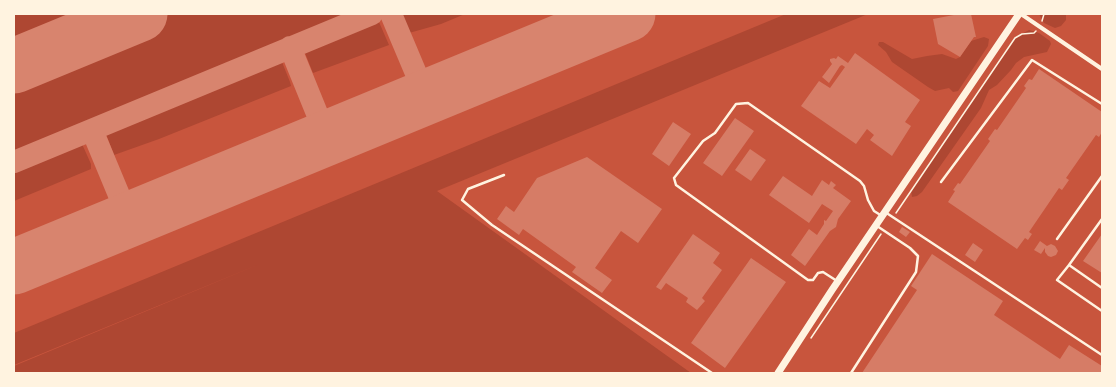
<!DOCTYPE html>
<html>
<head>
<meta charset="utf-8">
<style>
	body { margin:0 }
	#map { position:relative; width:1116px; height:387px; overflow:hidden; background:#c8553d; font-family:"Playfair Display",serif }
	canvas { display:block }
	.frame { position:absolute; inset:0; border:15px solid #fff3e0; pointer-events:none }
</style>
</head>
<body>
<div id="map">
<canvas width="1116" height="387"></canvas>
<div class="frame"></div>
</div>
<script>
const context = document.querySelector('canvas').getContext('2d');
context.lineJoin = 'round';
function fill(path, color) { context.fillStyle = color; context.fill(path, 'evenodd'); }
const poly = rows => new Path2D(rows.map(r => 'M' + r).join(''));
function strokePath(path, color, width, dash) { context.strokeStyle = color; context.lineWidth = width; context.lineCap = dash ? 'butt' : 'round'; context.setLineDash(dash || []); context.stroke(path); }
const green = poly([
	[14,14,106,14,30,46,22,47,14,45],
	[171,14,351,14,14,152,14,79],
	[401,14,465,14,441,24,409,33],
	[786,14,868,14,437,191,691,373,14,373,14,366,267,261,14,365,14,333],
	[1039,14,1066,14,1066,20,1061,26,1055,28,1044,23],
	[379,22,389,45,313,73,305,53],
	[1029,30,1039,33,1050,41,1051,44,1047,52,1024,57,1016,63,1011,70,997,85,989,90,981,108,922,192,917,196,912,197,911,190,1015,38],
	[984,37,989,39,988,46,958,91,953,92,949,88,935,91,928,87,892,62,886,52,878,45,879,42,883,42,912,59,927,56,942,54,956,59,960,57,971,41],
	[282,62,290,82,291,86,159,139,114,155,106,134],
	[82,144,91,164,91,169,14,201,14,172]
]);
const taxiway = poly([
	[391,14,426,97],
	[290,47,327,138],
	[14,54,27,57,43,54],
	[92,130,129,219],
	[14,162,372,14]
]);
const runway = poly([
	[14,66,140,14],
	[14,267,628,14]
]);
const building = poly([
	[959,14,971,14,976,37,974,37,960,57,938,44,933,19],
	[855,53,920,100,905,122,911,126,892,156,870,140,874,135,867,129,856,144,801,106,819,81,830,88,845,67,842,65,840,66,829,83,822,77,832,64,830,61,830,59,834,58,836,59,838,56,848,63],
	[1039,69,1102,112,1102,126,1101,128,1102,132,1099,137,1096,135,1066,178,1069,180,1062,190,1059,188,1029,232,1032,234,1028,240,1025,238,1017,249,948,202,955,191,953,190,958,183,960,184,990,141,988,139,995,129,997,130,1026,88,1024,86,1029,79,1032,80],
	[735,118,754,131,722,176,703,163],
	[673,122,691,134,669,166,652,154],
	[750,149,766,160,751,181,735,170],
	[587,157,662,209,638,243,621,231,595,268,612,280,602,293,572,272,576,267,523,229,519,235,497,219,506,206,514,212,537,178],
	[783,176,812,196,822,180,829,185,831,181,836,185,833,188,851,201,838,219,836,227,830,231,805,266,791,255,809,229,817,235,824,224,824,220,826,221,833,211,822,204,809,223,769,195],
	[902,227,910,232,906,237,899,232],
	[693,234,720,253,713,263,722,270,702,298,705,301,697,310,686,302,688,298,666,283,661,290,656,287],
	[1102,234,1102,273,1083,261],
	[1040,241,1047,246,1051,244,1055,246,1058,251,1056,255,1051,257,1048,256,1045,252,1045,248,1041,254,1034,250],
	[973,243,983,250,975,262,965,255],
	[932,254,1003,301,994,315,1060,359,1069,345,1102,366,1102,373,862,373,917,290,911,286],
	[751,258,786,282,725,368,691,343]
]);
const path = poly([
	[1042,21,1044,14],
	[896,213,1015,38,1022,34,1034,33,1036,31],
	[811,338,881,234]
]);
const service = poly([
	[504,175,468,189,462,200,492,225,712,373],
	[941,182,1032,60,1102,104],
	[885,212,1102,355],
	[1102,219,1069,265,1102,288],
	[1057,239,1102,176],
	[1069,265,1057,280,1102,311],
	[837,281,823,272,818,273,813,280,808,280,676,185,674,178,703,141,715,133,736,104,748,103,860,181,864,186,868,200,874,211,882,216],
	[851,373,916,272,918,256,910,248,877,226]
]);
const minor = poly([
	[1021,14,1102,69]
]);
const secondary = poly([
	[778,373,832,290,1019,14]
]);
fill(green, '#ae4732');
strokePath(taxiway, '#d8846e', 22);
strokePath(runway, '#d8846e', 55);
fill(building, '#d67c66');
strokePath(path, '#fff3e0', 1.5);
strokePath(service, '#fff3e0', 2.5);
strokePath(minor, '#fff3e0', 4);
strokePath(secondary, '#fff3e0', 7);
</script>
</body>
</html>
